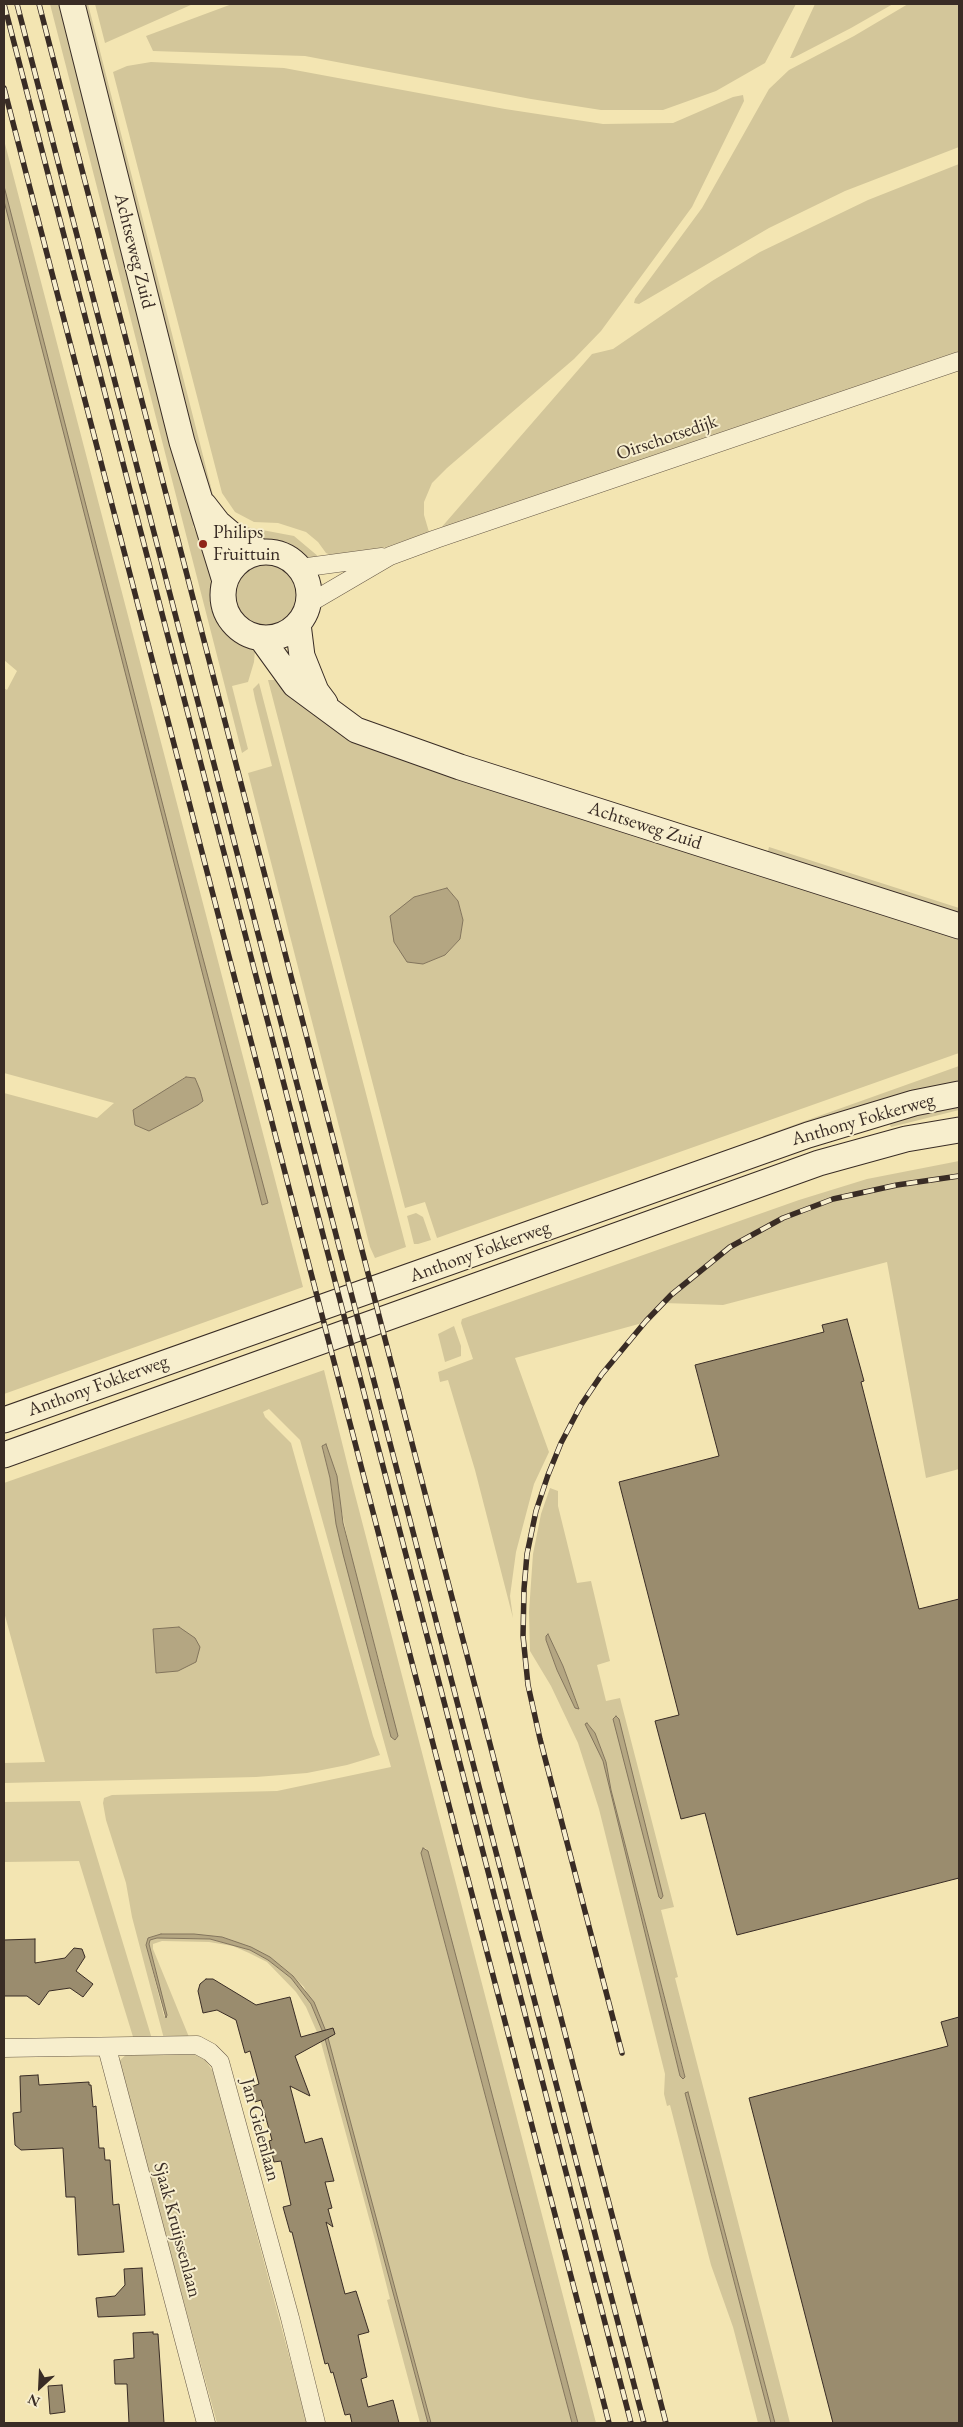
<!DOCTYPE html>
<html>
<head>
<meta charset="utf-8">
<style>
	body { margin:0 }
	#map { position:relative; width:963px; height:2427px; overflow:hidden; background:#f3e5b2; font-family:"EB Garamond",serif }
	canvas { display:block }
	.frame { position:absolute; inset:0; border:5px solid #392c25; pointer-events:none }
	.north { position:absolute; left:15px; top:2362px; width:50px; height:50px; -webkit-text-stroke:4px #f7eecd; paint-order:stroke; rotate:205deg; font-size:14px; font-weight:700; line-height:20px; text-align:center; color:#392c25 }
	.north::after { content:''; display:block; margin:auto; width:18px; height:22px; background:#392c25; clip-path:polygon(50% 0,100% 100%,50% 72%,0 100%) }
</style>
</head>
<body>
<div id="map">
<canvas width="963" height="2427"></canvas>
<div class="frame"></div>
<div class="north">N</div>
</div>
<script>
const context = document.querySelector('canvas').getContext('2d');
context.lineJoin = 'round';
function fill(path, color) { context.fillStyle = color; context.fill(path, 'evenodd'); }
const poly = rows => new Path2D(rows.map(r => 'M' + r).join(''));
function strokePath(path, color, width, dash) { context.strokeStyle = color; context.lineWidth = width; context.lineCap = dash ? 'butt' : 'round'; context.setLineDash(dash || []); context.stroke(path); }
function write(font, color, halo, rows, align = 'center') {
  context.font = font + ' "EB Garamond",serif'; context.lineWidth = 4; context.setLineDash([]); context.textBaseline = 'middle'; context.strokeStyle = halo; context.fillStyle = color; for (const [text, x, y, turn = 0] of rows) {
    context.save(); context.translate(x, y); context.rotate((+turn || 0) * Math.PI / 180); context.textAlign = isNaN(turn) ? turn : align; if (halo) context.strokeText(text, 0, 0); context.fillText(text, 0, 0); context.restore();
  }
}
const green = poly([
	[50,4,61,4,183,487,197,523,193,526,217,582,216,606,221,620,230,632,255,650,254,662,248,682,232,686,248,749,242,753],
	[83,4,88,4,213,495,225,519,205,486],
	[95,4,193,4,105,43],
	[232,4,796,4,765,63,716,91,663,110,601,110,531,99,305,56,153,51,146,36],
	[815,4,893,4,851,28,793,58,790,58],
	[908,4,959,4,959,147,845,191,769,228,639,304,634,303,635,299,702,208,769,89,789,70,854,36],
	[151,62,284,68,505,109,603,124,673,123,733,97,743,95,744,101,692,207,601,331,574,359,447,468,432,483,424,502,424,515,429,532,386,547,333,556,326,553,318,542,306,532,278,523,254,522,235,512,222,493,113,72,127,66],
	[4,140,303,1287,4,1394,4,1093,97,1118,114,1103,4,1073,4,688,7,690,17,671,4,660],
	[185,1077,195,1078,203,1101,183,1113,174,1084],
	[959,164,959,352,440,529,592,354,613,349,712,281,760,252,868,200],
	[241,526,294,536,319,557,304,557,283,547,256,542],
	'236 596a31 31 0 1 1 62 0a31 31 0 1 1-62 0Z',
	[268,680,277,680,400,758,635,837,785,881,959,936,959,1053,437,1238,425,1202,405,1208],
	[447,888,458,901,463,919,460,939,445,955,423,964,414,897],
	[259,683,406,1247,375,1258,370,1247,248,773,272,766,255,699,253,689],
	[769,847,959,908,959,917,767,855],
	[959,1066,959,1084,766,1141,763,1136],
	[959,1105,959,1110,891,1127,888,1121],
	[959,1161,959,1469,926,1478,887,1262,723,1305,664,1303,646,1322,515,1358,549,1452,534,1484,516,1552,510,1596,513,1618,475,1470,448,1380,440,1382,438,1372,473,1359,461,1323,462,1319,799,1200,867,1179],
	[416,1213,423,1217,431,1240,418,1244,414,1244,407,1216],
	[454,1326,461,1346,461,1356,445,1362,438,1334],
	[324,1370,352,1483,596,2423,578,2423,426,1848,421,1853,572,2423,431,2423,327,2034,304,1987,293,1976,270,1957,222,1937,161,1934,148,1938,146,1945,164,2016,167,2018,149,1944,150,1940,157,1938,210,1939,250,1950,268,1960,291,1978,311,2004,324,2035,428,2423,420,2423,387,2300,390,2299,375,2240,320,2039,306,2007,296,1992,267,1962,249,1953,233,1946,209,1942,162,1941,153,1944,153,1949,189,2037,164,2038,163,2035,132,1917,126,1883,106,1820,103,1803,104,1798,112,1795,277,1791,391,1767,300,1440,269,1409,263,1412,265,1417,291,1443,373,1736,380,1755,347,1765,307,1773,256,1777,4,1783,4,1763,45,1762,4,1612,4,1483],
	[326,1445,337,1476,339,1498,350,1551,385,1684,392,1740,336,1524,330,1478,322,1447],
	[550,1488,558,1491,558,1506,577,1583,591,1581,610,1661,597,1665,606,1701,620,1698,674,1907,661,1910,678,1977,675,1978,790,2423,775,2423,688,2092,685,2093,771,2423,758,2423,733,2327,711,2265,670,2105,667,2106,664,2094,665,2074,599,1809,578,1743,551,1686,530,1651,529,1612,533,1554,541,1514],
	[548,1635,563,1666,579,1708,575,1708,557,1670,546,1640],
	[587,1723,595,1733,606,1762,611,1790,685,2076,680,2076,603,1761],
	[80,1801,152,2039,134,2040,79,1861,4,1862,4,1802],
	[128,2053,194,2053,204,2059,213,2071,307,2423,217,2423,118,2062]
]);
const water = poly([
	[4,186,178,864,268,1203,262,1205,4,201,4,186],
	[447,888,458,901,463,920,460,939,445,955,423,964,407,962,394,942,390,916,414,897,447,888],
	[186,1077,195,1078,200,1090,203,1101,198,1105,149,1131,135,1125,133,1110,186,1077],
	[326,1444,337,1476,343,1523,398,1736,395,1740,391,1737,343,1554,336,1524,330,1478,322,1446,326,1444],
	[179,1627,195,1638,200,1647,196,1662,178,1671,156,1673,153,1629,179,1627],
	[548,1634,563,1666,579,1709,575,1708,557,1670,546,1640,546,1636,548,1634],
	[616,1716,619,1719,663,1896,661,1899,659,1897,613,1719,616,1716],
	[587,1723,595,1733,606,1762,611,1790,685,2077,683,2079,680,2076,603,1761,585,1724,587,1723],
	[423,1848,428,1851,458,1964,578,2423,572,2423,421,1853,423,1848],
	[161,1934,194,1934,222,1937,251,1947,270,1957,293,1976,314,2002,327,2034,431,2423,428,2423,324,2035,311,2004,291,1978,268,1960,250,1950,210,1939,157,1938,150,1940,149,1944,167,2015,166,2018,146,1945,148,1938,161,1934],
	[688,2092,775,2423,771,2423,685,2093,688,2092]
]);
const building = poly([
	[847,1319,864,1381,861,1382,919,1609,959,1599,959,1878,737,1935,705,1813,681,1819,655,1721,679,1715,619,1482,719,1456,695,1365,824,1332,822,1325,847,1319],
	[35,1939,35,1963,65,1958,74,1948,82,1949,85,1957,76,1971,93,1984,83,1997,70,1988,49,1991,39,2005,27,1996,4,1996,4,1940,35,1939],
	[206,1979,213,1979,256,2005,290,1997,301,2037,333,2028,335,2034,295,2056,310,2096,290,2086,305,2143,322,2138,334,2181,325,2182,332,2208,328,2209,333,2227,326,2222,345,2294,356,2291,369,2332,358,2335,367,2377,361,2379,368,2407,393,2400,399,2423,352,2423,350,2414,345,2415,333,2372,331,2373,328,2363,325,2364,292,2232,290,2232,283,2207,291,2205,281,2161,274,2162,269,2141,272,2140,261,2100,255,2102,251,2087,259,2084,250,2051,245,2053,236,2020,217,2010,203,2013,198,1991,200,1984,206,1979],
	[959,2017,959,2423,833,2423,749,2098,948,2046,941,2022,959,2017],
	[38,2075,39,2085,89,2082,89,2085,91,2085,93,2107,96,2106,99,2148,104,2148,105,2160,110,2160,113,2205,119,2204,124,2252,78,2255,75,2197,66,2197,63,2148,21,2150,15,2145,13,2113,21,2112,20,2076,38,2075],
	[142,2268,145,2315,98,2317,96,2298,115,2296,125,2285,124,2269,142,2268],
	[153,2332,153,2334,158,2334,164,2423,129,2423,127,2384,115,2384,114,2360,134,2358,133,2333,153,2332],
	[62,2385,65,2412,50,2414,48,2386,62,2385]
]);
const street = poly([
	[300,568,382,557],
	[308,604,390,556,436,539,959,361],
	[4,2048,197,2045,210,2052,220,2062,290,2318,316,2423],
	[107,2048,206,2423]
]);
const secondary = poly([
	[72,4,182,442,225,581],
	[204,505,218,523,238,540,261,552],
	'223 595a43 43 0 1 1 86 0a43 43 0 1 1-86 0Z',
	[298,624,302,656,316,691,325,703],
	[261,638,295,685,356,730,460,767,959,926],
	[4,1420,808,1135,914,1103,959,1094],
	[4,1455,819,1163,906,1139,959,1130]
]);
const rail = poly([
	[4,4,631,2423],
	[17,4,644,2423],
	[39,4,666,2423],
	[4,88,609,2423],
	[622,2053,540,1739,528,1685,523,1636,524,1589,527,1554,536,1511,548,1475,561,1443,581,1405,602,1374,646,1321,671,1295,730,1247,783,1218,833,1199,897,1185,959,1176]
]);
const markers = [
	[203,544,5,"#8f2418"]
];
const streetNames = [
	["Achtseweg Zuid",134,251,76],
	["Oirschotsedijk",667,438,-19],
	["Achtseweg Zuid",645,826,18],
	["Anthony Fokkerweg",863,1120,-16],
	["Anthony Fokkerweg",480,1252,-20],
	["Anthony Fokkerweg",98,1386,-20],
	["Jan Gielenlaan",260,2130,75],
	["Sjaak Kruijssenlaan",177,2230,75]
];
const poiNames = [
	["Philips",213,533],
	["Fruittuin",213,555]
];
fill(green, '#d3c69a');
fill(water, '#b4a682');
strokePath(water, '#83755d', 1);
fill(building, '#9a8c6e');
strokePath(building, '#392c25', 1);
strokePath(street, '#685a48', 19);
strokePath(secondary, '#392c25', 27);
strokePath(street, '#f7eecd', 18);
strokePath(secondary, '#f7eecd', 25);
strokePath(rail, '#392c25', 5.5);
strokePath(rail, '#f7eecd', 4, [11]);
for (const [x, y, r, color] of markers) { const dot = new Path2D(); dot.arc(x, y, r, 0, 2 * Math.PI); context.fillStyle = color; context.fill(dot); strokePath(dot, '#f7eecd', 2); }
write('19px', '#392c25', '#f7eecd', streetNames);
write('19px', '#392c25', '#f7eecd', poiNames, 'left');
</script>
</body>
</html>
